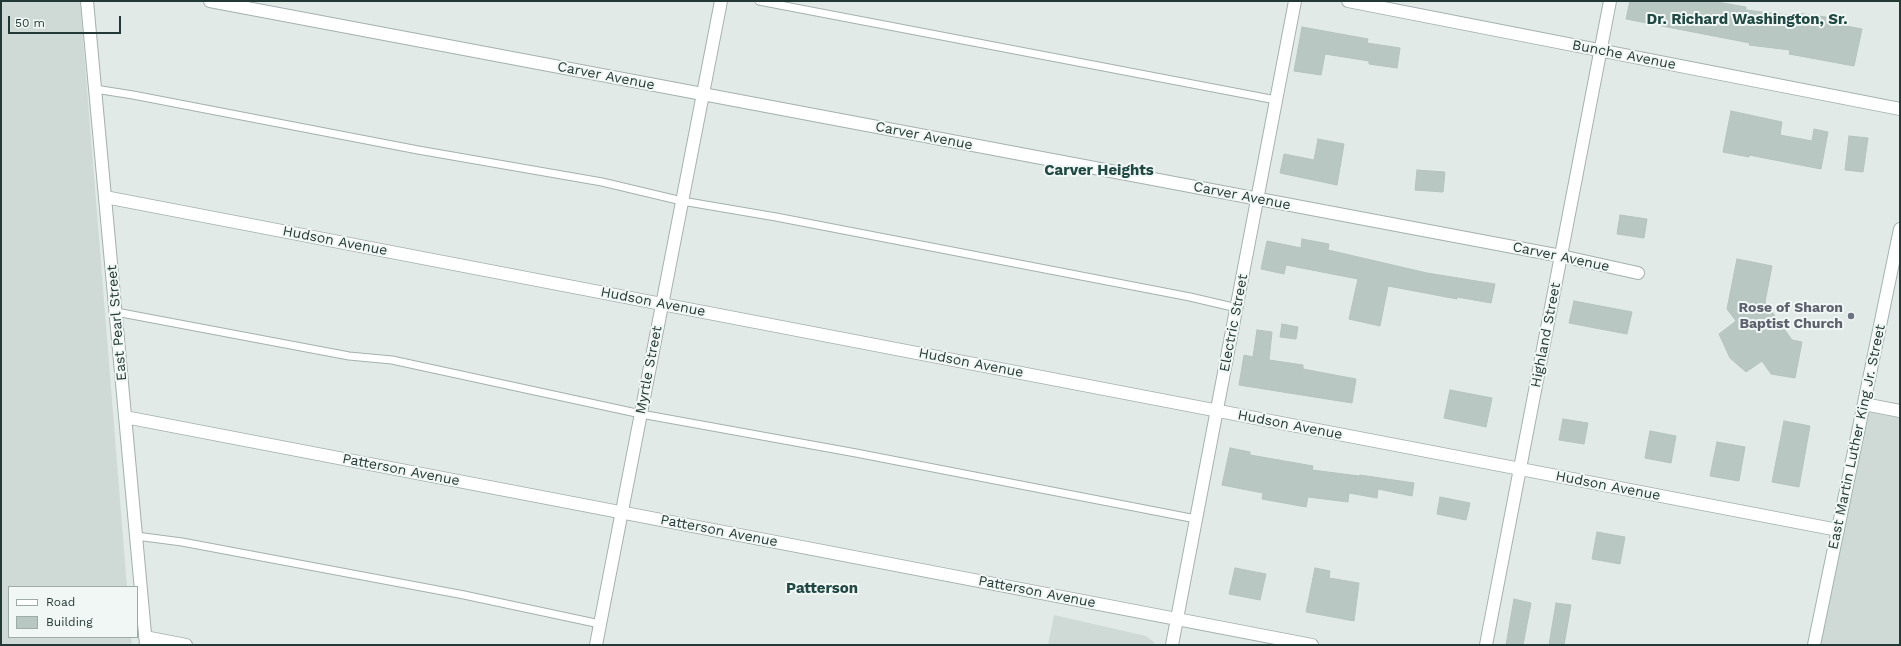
<!DOCTYPE html>
<html>
<head>
<meta charset="utf-8">
<style>
	body { margin:0 }
	#map { position:relative; width:1901px; height:646px; overflow:hidden; background:#e1eae7; font-family:"Work Sans",sans-serif }
	canvas { display:block }
	.frame { position:absolute; inset:0; border:2px solid #233935; pointer-events:none }
	.legend { position:absolute; left:8px; top:586px; width:130px; height:52px; box-sizing:border-box; background:#f1f7f4; border:1px solid #9faba8; margin:0; padding:5px 7px; list-style:none; font-size:12px; color:#233935 }
	.legend li { display:flex; align-items:center; gap:8px; height:20px }
	.legend b { width:20px; border:1px solid #9faba8 }
	.scale { position:absolute; left:8px; top:16px; width:113px; height:18px; box-sizing:border-box; border:2px solid #233935; border-top:0; padding-left:5px; font-size:12px; line-height:14px; white-space:nowrap; color:#233935; -webkit-text-stroke:3px #f1f7f4; paint-order:stroke }
</style>
</head>
<body>
<div id="map">
<canvas width="1901" height="646"></canvas>
<div class="frame"></div>
<ul class="legend">
<li><b style="height:5px;background:#fff"></b>Road</li>
<li><b style="height:11px;background:#b9c7c3"></b>Building</li>
</ul>
<div class="scale">50 m</div>
</div>
<script>
const context = document.querySelector('canvas').getContext('2d');
context.lineJoin = 'round';
function fill(path, color) { context.fillStyle = color; context.fill(path, 'evenodd'); }
const poly = rows => new Path2D(rows.map(r => 'M' + r).join(''));
function strokePath(path, color, width, dash) { context.strokeStyle = color; context.lineWidth = width; context.lineCap = dash ? 'butt' : 'round'; context.setLineDash(dash || []); context.stroke(path); }
function write(font, color, halo, rows, align = 'center') {
  context.font = font + ' "Work Sans",sans-serif'; context.lineWidth = 4; context.setLineDash([]); context.textBaseline = 'middle'; context.strokeStyle = halo; context.fillStyle = color; for (const [text, x, y, turn = 0] of rows) {
    context.save(); context.translate(x, y); context.rotate((+turn || 0) * Math.PI / 180); context.textAlign = isNaN(turn) ? turn : align; if (halo) context.strokeText(text, 0, 0); context.fillText(text, 0, 0); context.restore();
  }
}
const built = poly([
	[1,1,80,1,127,587,9,587,9,637,131,637,132,645,1,645],
	[1864,403,1900,411,1900,645,1814,645],
	[1054,615,1146,636,1154,642,1153,645,1048,645]
]);
const building = poly([
	[1630,1,1711,1,1746,7,1746,10,1796,16,1796,13,1826,17,1825,22,1862,29,1854,66,1789,54,1790,50,1749,45,1750,43,1626,19,1630,1],
	[1302,27,1368,39,1367,43,1400,48,1397,68,1369,64,1369,61,1325,54,1321,75,1294,71,1302,27],
	[1731,111,1782,122,1780,135,1812,141,1814,129,1828,132,1821,169,1749,155,1749,157,1723,152,1731,111],
	[1849,136,1868,138,1863,172,1845,170,1849,136],
	[1318,139,1344,144,1337,185,1280,173,1284,154,1314,160,1318,139],
	[1417,170,1445,172,1443,192,1415,190,1417,170],
	[1620,215,1647,219,1644,238,1617,234,1620,215],
	[1302,239,1329,244,1328,250,1427,273,1495,284,1491,303,1457,297,1457,299,1388,286,1380,326,1349,319,1358,279,1286,265,1284,274,1261,269,1267,241,1301,248,1302,239],
	[1737,259,1772,266,1765,302,1792,340,1802,342,1795,378,1771,374,1762,361,1746,372,1730,358,1719,334,1736,321,1727,309,1737,259],
	[1574,301,1632,312,1627,334,1569,323,1574,301],
	[1282,324,1298,327,1296,339,1280,337,1282,324],
	[1257,330,1272,332,1269,360,1303,365,1303,369,1356,379,1352,403,1239,385,1244,355,1253,357,1257,330],
	[1450,390,1492,398,1486,427,1444,418,1450,390],
	[1563,419,1588,423,1584,444,1559,440,1563,419],
	[1784,421,1810,426,1799,487,1772,482,1784,421],
	[1650,431,1676,436,1671,463,1645,458,1650,431],
	[1717,442,1745,447,1739,481,1710,476,1717,442],
	[1230,448,1250,452,1250,455,1313,466,1312,470,1359,476,1360,475,1414,483,1412,496,1378,489,1377,498,1349,493,1348,502,1308,497,1306,507,1262,499,1263,493,1222,485,1230,448],
	[1440,497,1470,503,1466,520,1437,514,1440,497],
	[1597,532,1625,537,1620,564,1592,559,1597,532],
	[1235,568,1266,574,1260,600,1229,594,1235,568],
	[1315,568,1330,571,1329,578,1359,583,1354,621,1306,612,1315,568],
	[1514,599,1531,603,1523,645,1506,645,1514,599],
	[1556,603,1571,605,1564,645,1549,645,1556,603]
]);
const service = poly([
	[759,1,1276,100],
	[95,89,133,95,418,150,602,182,682,201,776,217,1190,297,1237,308],
	[116,312,349,356,392,360,641,414,856,453,1196,519],
	[136,536,182,542,464,595,600,624]
]);
const minor = poly([
	[87,1,146,645],
	[210,1,1561,256,1638,273],
	[1348,1,1900,109],
	[105,197,1838,530],
	[1864,404,1900,411],
	[125,417,1312,645],
	[145,637,186,645],
	[596,645,721,1],
	[1172,645,1295,1],
	[1486,645,1610,1]
]);
const secondary = poly([
	[1814,645,1900,229]
]);
const markers = [
	[1851,316,4,"#6b7280"]
];
const streetNames = [
	["Bunche Avenue",1624,55,11],
	["Carver Avenue",606,76,11],
	["Carver Avenue",924,136,11],
	["Carver Avenue",1242,196,11],
	["Hudson Avenue",335,241,11],
	["Carver Avenue",1561,257,12],
	["Hudson Avenue",653,302,11],
	["East Pearl Street",117,323,-95],
	["Electric Street",1234,323,-79],
	["Highland Street",1546,335,-79],
	["Hudson Avenue",971,363,11],
	["Myrtle Street",649,370,-79],
	["Hudson Avenue",1290,425,11],
	["East Martin Luther King Jr. Street",1857,437,-78],
	["Patterson Avenue",401,470,11],
	["Hudson Avenue",1608,486,11],
	["Patterson Avenue",719,531,11],
	["Patterson Avenue",1037,592,11]
];
const worshipNames = [
	["Rose of Sharon",1843,308],
	["Baptist Church",1843,324]
];
const neighbourhoodNames = [
	["Dr. Richard Washington, Sr.",1747,20],
	["Carver Heights",1099,171],
	["Patterson",822,589]
];
fill(built, '#cfdad6');
fill(building, '#b9c7c3');
strokePath(building, '#b4c3be', 1);
strokePath(service, '#a4b1ae', 9);
strokePath(minor, '#a4b1ae', 14);
strokePath(secondary, '#a1b5b0', 14);
strokePath(service, '#fff', 7);
strokePath(minor, '#fff', 12);
strokePath(secondary, '#fff', 12);
for (const [x, y, r, color] of markers) { const dot = new Path2D(); dot.arc(x, y, r, 0, 2 * Math.PI); context.fillStyle = color; context.fill(dot); strokePath(dot, '#f1f7f4', 1.5); }
write('14px', '#233935', '#f1f7f4', streetNames);
write('bold 14px', '#5b616d', '#f1f7f4', worshipNames, 'right');
write('bold 15px', '#204944', '#f1f7f4', neighbourhoodNames);
</script>
</body>
</html>
